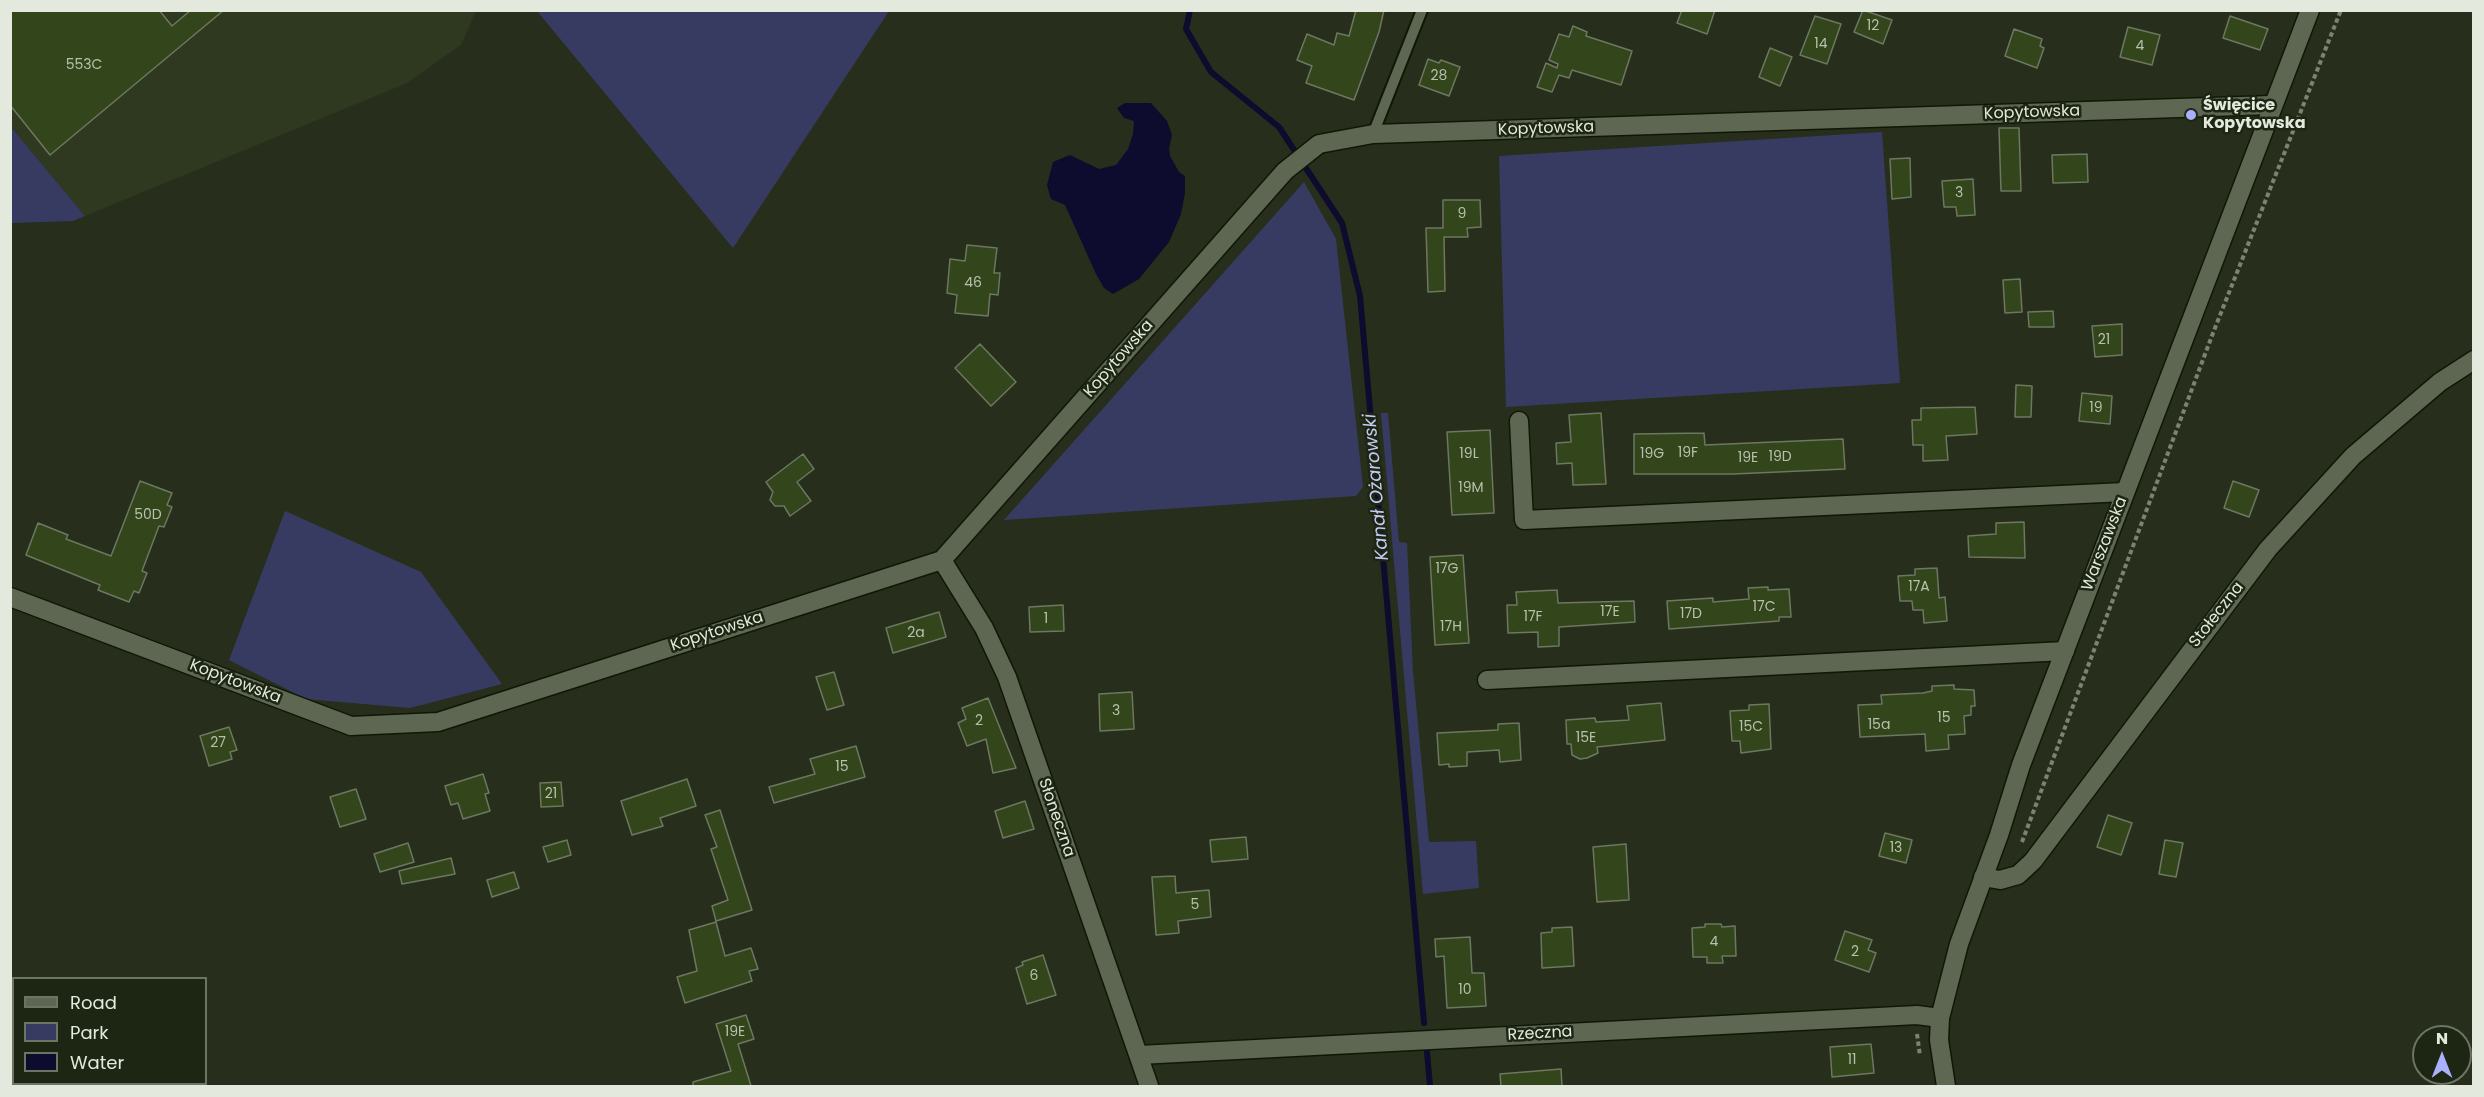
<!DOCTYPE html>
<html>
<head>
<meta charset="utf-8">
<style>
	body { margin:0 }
	#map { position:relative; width:2484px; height:1097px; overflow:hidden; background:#272f1c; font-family:Poppins,sans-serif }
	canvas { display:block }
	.frame { position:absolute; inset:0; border:12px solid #e3e9dd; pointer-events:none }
	.legend { position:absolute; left:12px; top:977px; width:195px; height:108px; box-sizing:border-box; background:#1d2613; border:2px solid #6c7464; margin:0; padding:8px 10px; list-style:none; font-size:18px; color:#e3e9dd }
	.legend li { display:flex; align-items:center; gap:12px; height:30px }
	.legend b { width:30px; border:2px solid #6c7464 }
	.north { position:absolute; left:2412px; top:1025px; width:60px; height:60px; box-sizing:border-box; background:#1d2613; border:2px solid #6c7464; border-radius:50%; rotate:0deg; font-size:16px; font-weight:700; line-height:24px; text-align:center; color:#e3e9dd }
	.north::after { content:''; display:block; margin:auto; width:21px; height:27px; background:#a9b0fc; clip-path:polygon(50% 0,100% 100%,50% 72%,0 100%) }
</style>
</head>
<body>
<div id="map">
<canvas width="2484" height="1097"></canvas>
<div class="frame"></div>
<ul class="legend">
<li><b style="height:8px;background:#5d6752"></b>Road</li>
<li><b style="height:16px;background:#383b61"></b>Park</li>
<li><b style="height:16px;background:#0d0b2e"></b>Water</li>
</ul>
<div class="north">N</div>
</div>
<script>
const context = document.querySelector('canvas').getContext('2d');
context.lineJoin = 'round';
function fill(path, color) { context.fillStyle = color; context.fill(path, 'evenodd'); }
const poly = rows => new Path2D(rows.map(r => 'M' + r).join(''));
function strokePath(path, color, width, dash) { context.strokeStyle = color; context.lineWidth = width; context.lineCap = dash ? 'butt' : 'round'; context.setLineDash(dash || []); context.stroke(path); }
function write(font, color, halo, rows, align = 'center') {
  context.font = font + ' Poppins,sans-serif'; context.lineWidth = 5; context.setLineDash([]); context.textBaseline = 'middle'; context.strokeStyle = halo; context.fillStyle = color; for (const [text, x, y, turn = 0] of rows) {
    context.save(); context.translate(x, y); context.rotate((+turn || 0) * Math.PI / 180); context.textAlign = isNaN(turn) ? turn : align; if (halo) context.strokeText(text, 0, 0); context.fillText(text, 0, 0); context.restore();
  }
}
const built = poly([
	[10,11,476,11,461,45,407,83,85,216,11,127]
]);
const green = poly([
	[537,11,889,11,733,248],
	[11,127,85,216,73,221,11,223],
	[1882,132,1900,383,1506,407,1499,156],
	[1304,182,1336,239,1363,487,1356,496,1004,520],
	[1381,413,1388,413,1399,542,1407,543,1413,671,1429,842,1476,841,1479,888,1423,894],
	[285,511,421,572,502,684,410,708,306,699,229,660]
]);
const water = poly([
	[1125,103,1151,103,1167,121,1172,135,1169,148,1170,156,1179,172,1185,176,1185,193,1181,214,1169,242,1139,279,1113,294,1104,288,1096,274,1065,205,1051,199,1047,185,1053,162,1070,155,1099,169,1116,165,1128,149,1133,134,1134,121,1124,118,1117,108]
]);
const stream = poly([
	[1190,10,1186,29,1211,72,1279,127,1342,223,1360,296,1424,1023],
	[1427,1052,1430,1086]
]);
const building = poly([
	[10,10,159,10,172,26,191,10,224,10,50,155,10,105,10,10],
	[1356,10,1384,10,1379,32,1354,100,1306,83,1312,66,1297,60,1307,34,1334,45,1337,33,1349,36,1356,10],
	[1682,10,1715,10,1707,34,1677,23,1682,10],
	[1863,10,1892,20,1883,44,1854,32,1863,10],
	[1815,16,1841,24,1827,64,1800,55,1815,16],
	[2230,16,2268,29,2260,50,2223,38,2230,16],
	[1573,26,1587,32,1586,36,1632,51,1621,85,1572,70,1569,78,1559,75,1552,92,1537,87,1546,63,1557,68,1558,64,1549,60,1559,34,1569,37,1573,26],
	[2128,27,2160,35,2152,65,2120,57,2128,27],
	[2014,29,2042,39,2040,46,2044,48,2037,68,2005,56,2014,29],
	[1770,48,1792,57,1780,86,1759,77,1770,48],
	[1428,59,1439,63,1441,60,1460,67,1449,96,1419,85,1428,59],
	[1999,128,2019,128,2021,191,2001,191,1999,128],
	[2087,154,2088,182,2053,183,2052,155,2087,154],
	[1910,158,1911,197,1892,199,1890,159,1910,158],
	[1973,179,1975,215,1957,216,1956,207,1944,207,1942,181,1973,179],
	[1443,200,1480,200,1481,227,1467,228,1468,237,1444,237,1445,291,1428,292,1426,228,1443,228,1443,200],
	[967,245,997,248,994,273,1000,273,998,295,990,294,988,316,955,313,957,295,947,293,950,259,965,261,967,245],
	[2020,279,2022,312,2005,313,2003,280,2020,279],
	[2053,311,2054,327,2029,327,2028,312,2053,311],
	[2122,324,2122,355,2095,357,2092,326,2122,324],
	[980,344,1016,382,991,406,955,368,980,344],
	[2016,385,2032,386,2031,417,2015,417,2016,385],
	[2082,393,2112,396,2110,424,2079,421,2082,393],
	[1975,407,1977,434,1946,436,1948,460,1923,461,1923,445,1913,445,1912,420,1921,420,1921,408,1975,407],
	[1601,413,1606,484,1573,485,1572,463,1557,464,1556,443,1571,442,1569,415,1601,413],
	[1490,430,1494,513,1452,515,1447,432,1490,430],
	[1704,433,1705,445,1843,439,1845,469,1733,474,1634,474,1634,434,1704,433],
	[803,454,814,469,797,482,811,501,790,516,784,506,775,506,770,500,773,492,766,482,803,454],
	[140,481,172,493,167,505,172,507,164,527,159,526,142,571,147,573,139,593,134,591,129,602,98,590,100,585,26,555,38,523,68,535,66,539,111,556,140,481],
	[2233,481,2259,490,2249,517,2224,508,2233,481],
	[2024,522,2025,558,1969,557,1968,536,1996,534,1996,523,2024,522],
	[1463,555,1469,643,1435,645,1430,557,1463,555],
	[1937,568,1939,598,1945,597,1947,621,1924,623,1923,610,1913,610,1912,601,1900,601,1898,576,1915,575,1915,569,1937,568],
	[1768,587,1768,590,1789,589,1791,617,1779,617,1779,621,1669,629,1667,601,1713,598,1713,602,1749,599,1748,588,1768,587],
	[1557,590,1558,603,1634,601,1635,622,1559,627,1559,646,1538,647,1538,632,1508,633,1507,605,1517,605,1516,592,1557,590],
	[1063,605,1064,631,1030,632,1029,607,1063,605],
	[939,612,946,637,893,653,886,628,939,612],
	[834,672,844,705,827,710,816,677,834,672],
	[1954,685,1954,689,1974,690,1975,706,1971,706,1971,715,1964,716,1965,734,1948,735,1949,749,1926,751,1925,734,1860,737,1858,705,1882,704,1881,695,1923,693,1932,691,1932,686,1954,685],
	[1132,692,1134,729,1100,731,1099,694,1132,692],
	[988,698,1016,768,993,773,986,739,967,746,958,723,966,719,962,708,988,698],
	[1661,703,1665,740,1597,747,1598,753,1587,758,1580,759,1572,755,1571,744,1567,744,1566,720,1595,718,1596,722,1629,720,1627,706,1661,703],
	[1769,704,1771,749,1741,753,1740,741,1732,741,1730,711,1749,710,1749,705,1769,704],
	[1519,723,1521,760,1500,762,1499,750,1467,752,1467,766,1449,767,1449,764,1439,765,1437,733,1498,730,1498,724,1519,723],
	[229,727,237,750,230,752,232,759,209,766,200,736,229,727],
	[856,746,865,777,774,803,769,787,815,774,810,759,856,746],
	[483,774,489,793,485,794,490,811,463,819,458,803,451,805,445,786,483,774],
	[687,779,696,806,660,818,663,826,632,835,621,801,687,779],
	[561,782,563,806,541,807,540,783,561,782],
	[356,789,366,819,340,827,330,797,356,789],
	[1025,801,1034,829,1003,838,995,811,1025,801],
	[720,810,752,910,716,921,712,906,728,900,711,849,717,847,705,815,720,810],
	[2108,815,2132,823,2121,855,2097,847,2108,815],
	[1885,833,1912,840,1906,863,1879,856,1885,833],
	[1246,837,1248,859,1212,862,1210,840,1246,837],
	[567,840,571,855,548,862,543,847,567,840],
	[2165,840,2183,843,2176,877,2159,874,2165,840],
	[408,843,414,862,380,872,374,854,408,843],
	[1626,844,1629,900,1597,902,1593,847,1626,844],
	[451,858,455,874,402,884,399,871,451,858],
	[514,872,519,888,492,897,487,880,514,872],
	[1175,876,1176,893,1209,890,1211,917,1178,921,1179,933,1156,935,1152,877,1175,876],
	[716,922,725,956,751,948,758,969,749,971,752,981,685,1003,677,977,697,971,689,930,716,922],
	[1705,924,1721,924,1722,927,1735,926,1736,956,1722,956,1723,963,1707,963,1707,957,1693,957,1692,928,1705,927,1705,924],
	[1572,927,1574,966,1542,968,1541,933,1552,932,1552,928,1572,927],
	[1845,931,1872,940,1868,950,1876,953,1869,972,1835,960,1845,931],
	[1470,937,1472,973,1484,973,1486,1006,1447,1008,1444,956,1436,957,1435,939,1470,937],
	[1043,955,1056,995,1027,1004,1016,968,1023,965,1022,962,1043,955],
	[746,1015,754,1039,738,1044,751,1086,693,1086,693,1082,731,1071,716,1024,746,1015],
	[1871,1044,1874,1073,1832,1077,1830,1047,1871,1044],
	[1561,1069,1562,1086,1501,1086,1500,1074,1561,1069]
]);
const path = poly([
	[2022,842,2213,333,2341,10],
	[1917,1034,1920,1056]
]);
const lane = poly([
	[1373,134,1422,10]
]);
const street = poly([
	[1519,421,1524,520,2125,492],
	[942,560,984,628,1007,677,1149,1086],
	[10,597,351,726,438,722,942,560,1285,171,1319,144,1373,134,2272,105],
	[1487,680,2065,651],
	[1983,877,2000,880,2018,875,2033,861,2268,549,2353,456,2440,382,2474,360],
	[1139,1055,1917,1015,1940,1018]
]);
const secondary = poly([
	[1946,1086,1939,1040,1940,1018,1959,944,1999,835,2021,765,2310,10]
]);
const markers = [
	[2191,115,6,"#a9b0fc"]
];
const numberNames = [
	["12",1873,26],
	["14",1821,44],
	["4",2140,46],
	["553C",84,65],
	["28",1439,76],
	["3",1959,193],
	["9",1462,214],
	["46",973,283],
	["21",2104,340],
	["19",2096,408],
	["19F",1688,453],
	["19L",1469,454],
	["19G",1652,454],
	["19D",1780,457],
	["19E",1748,458],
	["19M",1471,488],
	["50D",148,515],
	["17G",1447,569],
	["17A",1919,587],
	["17C",1764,607],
	["17E",1610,612],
	["17D",1691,614],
	["17F",1533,617],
	["1",1046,619],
	["17H",1451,627],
	["2a",916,633],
	["3",1116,711],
	["15",1944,718],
	["2",979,721],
	["15a",1879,725],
	["15C",1751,727],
	["15E",1586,738],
	["27",218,743],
	["15",842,767],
	["21",551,794],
	["13",1896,848],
	["5",1195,905],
	["4",1714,942],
	["2",1855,952],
	["6",1034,976],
	["10",1465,990],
	["19E",735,1032],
	["11",1852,1060]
];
const poiNames = [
	["Święcice",2203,106],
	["Kopytowska",2203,124]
];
const streetNames = [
	["Kopytowska",2032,113,-2],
	["Kopytowska",1546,129,-2],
	["Kopytowska",1119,359,-49],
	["Warszawska",2105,544,-69],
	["Stołeczna",2217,615,-52],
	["Kopytowska",717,632,-18],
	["Kopytowska",235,682,21],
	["Słoneczna",1056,818,71],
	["Rzeczna",1540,1034,-3]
];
const waterNames = [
	["Kanał Ożarowski",1377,487,-95]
];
fill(built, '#2e3920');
fill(green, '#383b61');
fill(water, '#0d0b2e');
strokePath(stream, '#0d0b2e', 6);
fill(building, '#33451b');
strokePath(building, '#6d7761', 1.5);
strokePath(lane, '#101706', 14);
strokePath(street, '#101706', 21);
strokePath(secondary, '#101706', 21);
strokePath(path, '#7c8373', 4, [4.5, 3]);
strokePath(lane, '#5d6752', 10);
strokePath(street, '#5d6752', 18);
strokePath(secondary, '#5d6752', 18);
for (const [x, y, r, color] of markers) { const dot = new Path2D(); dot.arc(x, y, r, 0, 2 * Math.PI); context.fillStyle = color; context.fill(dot); strokePath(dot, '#1d2613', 2); }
write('14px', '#b7c0ac', null, numberNames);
write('bold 16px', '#e3e9dd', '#1d2613', poiNames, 'left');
write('16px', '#e3e9dd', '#1d2613', streetNames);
write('italic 18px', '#c6cbf6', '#1d2613', waterNames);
</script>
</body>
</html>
